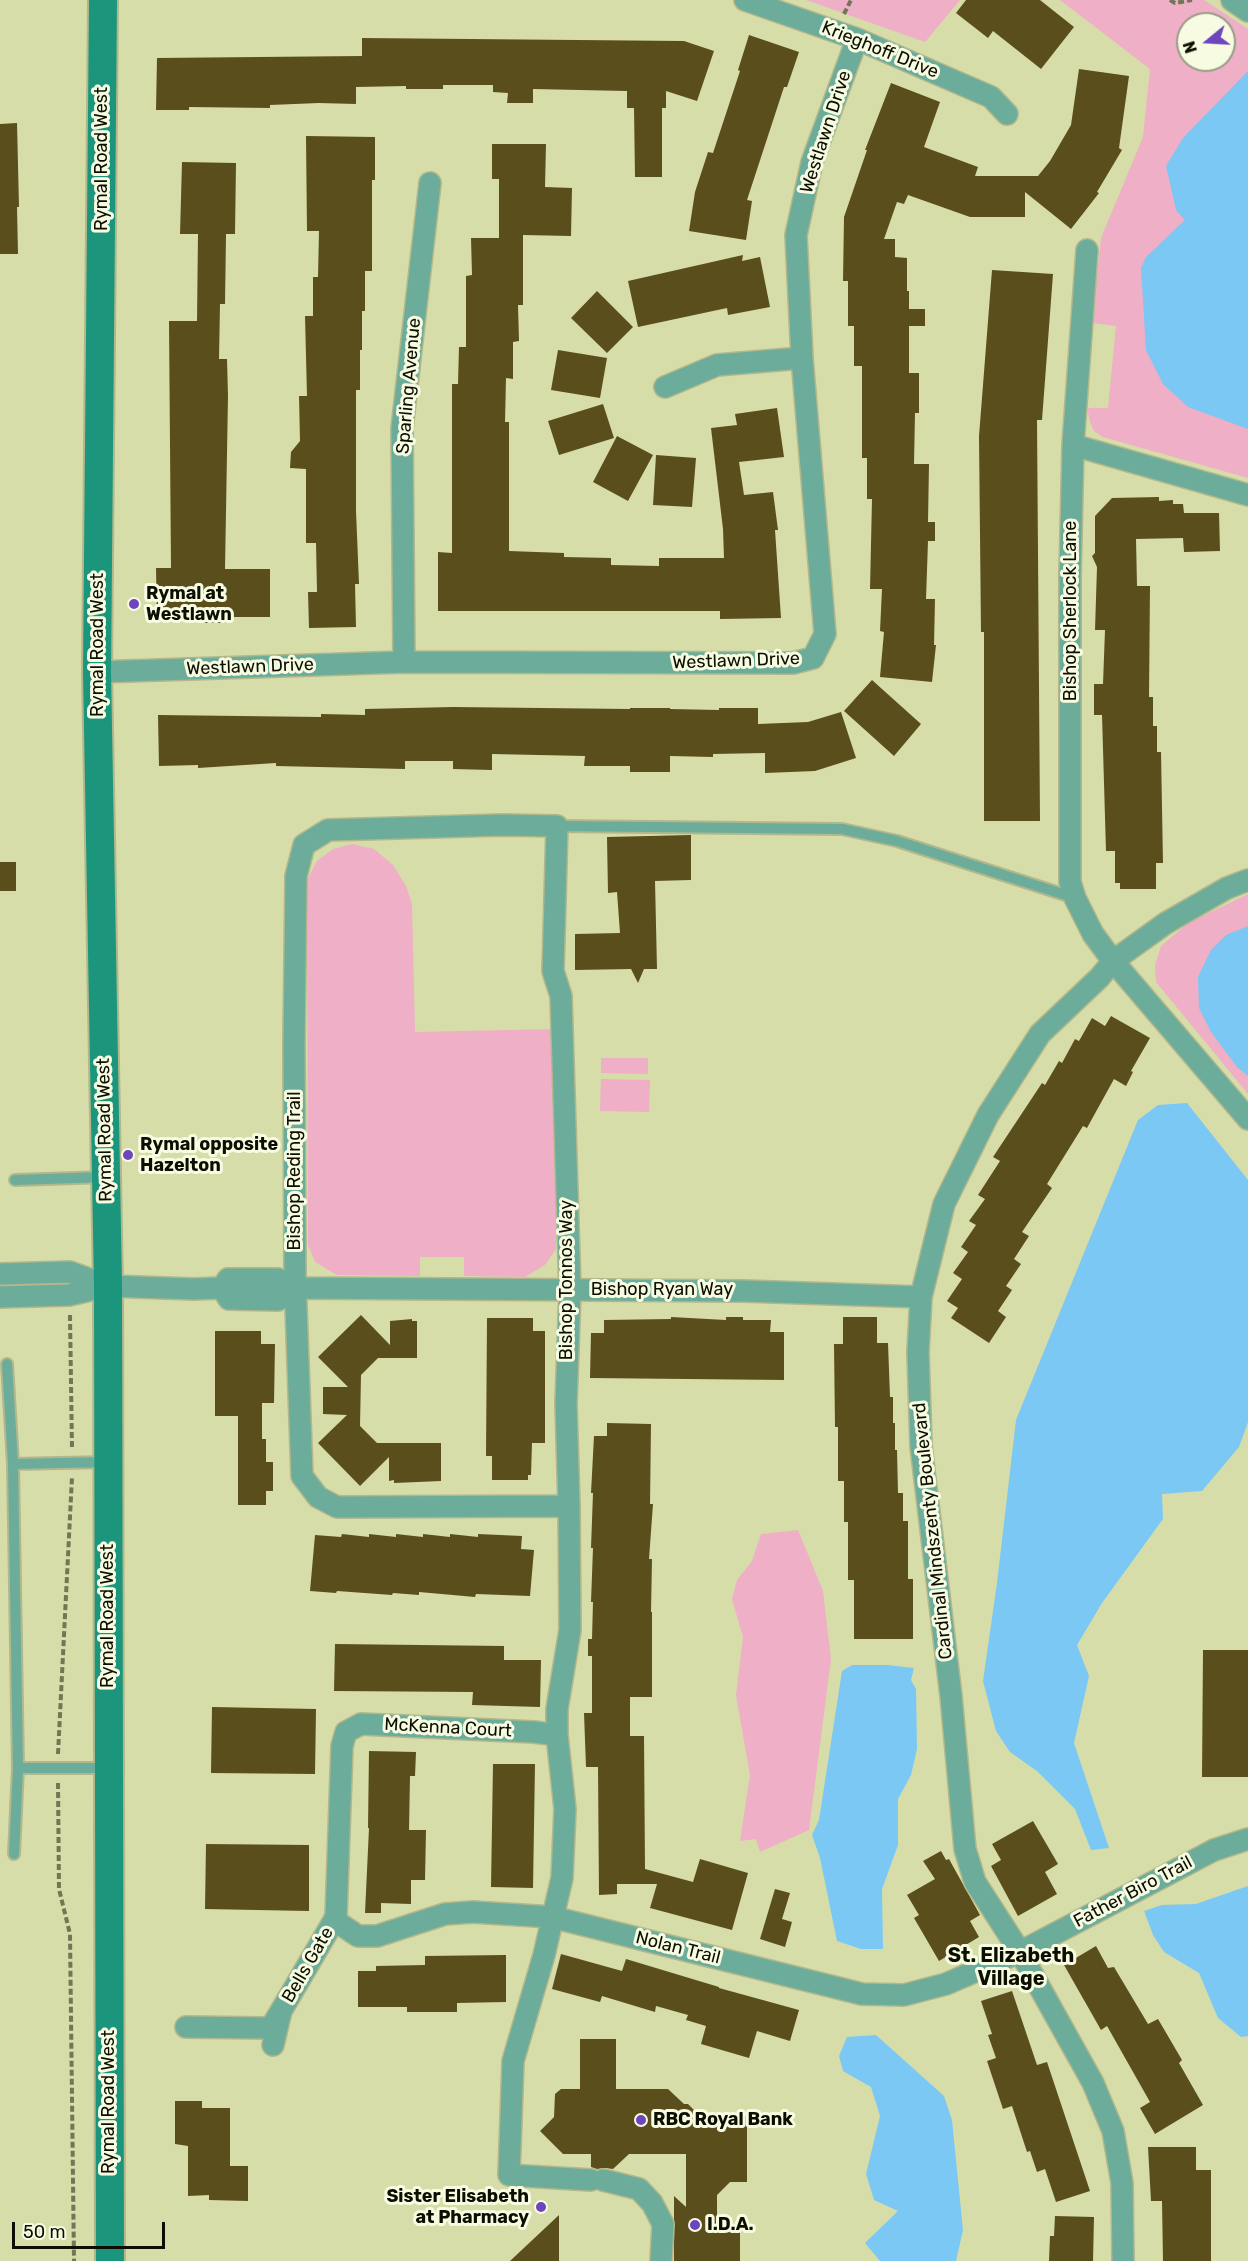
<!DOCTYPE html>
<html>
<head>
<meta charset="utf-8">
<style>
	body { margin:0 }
	#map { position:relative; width:1248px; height:2261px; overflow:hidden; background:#d6dda9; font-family:Rubik,sans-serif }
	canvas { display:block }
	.north { position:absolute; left:1176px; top:12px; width:60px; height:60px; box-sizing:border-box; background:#f7fbe1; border:2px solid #999c87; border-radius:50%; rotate:252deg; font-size:16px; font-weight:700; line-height:24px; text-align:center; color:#0c0e00 }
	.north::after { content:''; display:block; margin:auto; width:21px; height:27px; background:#6d45bd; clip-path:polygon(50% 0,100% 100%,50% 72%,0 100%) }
	.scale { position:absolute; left:12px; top:2222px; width:153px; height:27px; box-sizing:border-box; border:3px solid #0c0e00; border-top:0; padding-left:8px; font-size:18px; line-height:21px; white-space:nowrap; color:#0c0e00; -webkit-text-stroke:4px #f7fbe1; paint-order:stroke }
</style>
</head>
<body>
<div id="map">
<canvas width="1248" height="2261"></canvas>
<div class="north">N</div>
<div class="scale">50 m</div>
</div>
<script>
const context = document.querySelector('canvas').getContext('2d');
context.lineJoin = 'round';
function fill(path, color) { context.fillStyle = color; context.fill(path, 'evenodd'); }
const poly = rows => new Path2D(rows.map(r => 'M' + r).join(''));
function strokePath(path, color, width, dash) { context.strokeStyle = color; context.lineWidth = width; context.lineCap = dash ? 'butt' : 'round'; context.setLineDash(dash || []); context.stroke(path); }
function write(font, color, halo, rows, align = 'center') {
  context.font = font + ' Rubik,sans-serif'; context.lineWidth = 6; context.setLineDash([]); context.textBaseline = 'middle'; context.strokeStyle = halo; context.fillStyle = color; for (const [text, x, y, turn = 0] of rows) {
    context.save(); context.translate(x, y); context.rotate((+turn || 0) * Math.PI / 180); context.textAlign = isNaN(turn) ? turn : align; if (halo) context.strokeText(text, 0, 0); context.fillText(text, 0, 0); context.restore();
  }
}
const green = poly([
	[806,0,960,0,925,42],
	[1060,0,1204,0,1248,29,1248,478,1103,437,1094,431,1090,422,1087,408,1108,408,1116,326,1092,323,1101,238,1143,137,1150,69],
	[1188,24,1224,24,1224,60,1188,60],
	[352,844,374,849,393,865,406,886,412,904,415,1032,556,1029,556,1249,545,1265,525,1277,464,1276,464,1257,420,1257,420,1276,337,1275,315,1262,308,1245,307,880,317,861,333,849],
	[1248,894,1248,1094,1156,982,1155,965,1161,946,1188,923],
	[601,1058,648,1058,648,1074,601,1073],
	[601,1079,650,1080,649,1112,600,1111],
	[798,1530,823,1591,831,1659,809,1830,760,1852,756,1839,740,1841,750,1775,736,1695,743,1637,732,1599,737,1580,752,1561,761,1534]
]);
const water = poly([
	[1248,71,1248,429,1188,407,1163,384,1146,350,1141,268,1146,257,1185,220,1176,210,1166,166,1183,138],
	[1248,926,1248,1076,1237,1067,1211,1032,1199,1008,1198,977,1211,950,1226,935],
	[1187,1103,1248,1180,1248,1422,1239,1447,1202,1491,1162,1494,1163,1519,1102,1603,1077,1645,1089,1676,1074,1743,1109,1848,1091,1850,1075,1809,1037,1771,1010,1752,996,1731,983,1681,997,1583,1016,1420,1138,1120,1158,1105],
	[852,1665,887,1665,914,1668,911,1680,916,1689,917,1749,911,1775,898,1799,898,1845,882,1889,883,1949,861,1949,837,1941,820,1858,812,1835,819,1820,842,1671],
	[1248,1886,1248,2036,1241,2037,1218,2018,1199,1973,1164,1952,1153,1935,1144,1911,1162,1905,1196,1904],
	[876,2035,944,2096,952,2120,963,2230,956,2261,880,2261,865,2243,898,2211,874,2200,866,2174,880,2116,871,2087,843,2071,839,2056,847,2037]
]);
const building = poly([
	[966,0,1040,0,1074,27,1041,69,993,31,988,38,956,13],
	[749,35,799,52,787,87,784,87,747,200,752,201,746,240,689,231,695,192,708,152,713,153,740,71,738,70],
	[362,38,684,41,714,51,697,101,666,91,666,108,662,108,662,177,635,177,634,108,627,108,627,91,533,89,533,103,507,103,508,93,493,92,493,85,443,85,443,89,406,89,406,86,356,87,356,104,319,103,270,105,270,108,189,107,189,110,156,110,157,58,362,56],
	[1079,69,1129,76,1119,148,1122,150,1097,192,1099,193,1071,229,1025,192,1025,217,970,217,908,195,904,204,897,202,884,239,895,239,895,257,907,258,907,291,909,291,909,309,925,309,925,326,909,326,909,373,919,373,919,413,915,413,914,464,929,464,928,522,935,522,935,541,928,541,926,599,935,599,934,645,936,645,932,682,880,677,884,632,880,631,882,589,870,589,872,499,867,499,867,458,862,458,862,366,854,366,854,326,848,326,848,281,843,281,844,217,867,150,865,150,891,83,940,102,924,147,978,167,975,176,1038,176,1050,161,1071,125],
	[17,123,19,207,17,207,18,254,0,254,0,124],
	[306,136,375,137,375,180,372,180,372,271,365,271,365,311,362,311,362,350,360,350,360,390,356,390,356,511,359,584,355,584,356,627,309,628,308,592,317,592,316,543,306,543,306,469,290,468,291,452,300,441,299,396,307,396,305,316,313,316,313,277,318,277,319,231,307,231],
	[492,144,546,144,545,187,572,188,571,236,523,235,523,305,518,305,519,341,513,342,513,379,506,378,505,422,509,422,509,551,564,553,564,557,611,558,611,565,659,566,659,558,724,558,723,529,711,428,737,425,735,414,777,408,784,457,739,462,744,495,773,492,778,530,775,530,781,618,720,619,720,611,438,611,438,552,452,553,452,384,458,384,459,347,466,347,466,276,472,275,471,238,499,238,499,179,492,179],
	[182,162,236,163,235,234,226,234,225,304,220,304,219,359,227,359,228,396,225,569,270,569,270,617,226,617,226,623,198,623,198,619,157,620,156,568,171,568,169,321,197,321,198,234,180,234],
	[743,255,742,261,760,257,770,307,728,315,727,308,638,327,628,281],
	[992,270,1053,274,1042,420,1037,420,1040,821,984,821,984,632,981,632,979,436],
	[597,291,633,327,607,353,571,318],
	[558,350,607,358,600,398,551,390],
	[603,404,614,438,559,455,548,421],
	[617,436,653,455,628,501,593,482],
	[656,455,696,458,692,507,653,505],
	[1159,497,1159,501,1173,500,1173,504,1183,504,1184,513,1219,513,1220,551,1184,552,1183,538,1136,539,1137,586,1150,586,1149,697,1153,697,1153,726,1157,726,1157,752,1161,752,1163,863,1156,863,1156,889,1120,889,1120,883,1115,883,1115,851,1106,851,1102,715,1094,715,1094,684,1103,684,1105,630,1095,630,1097,567,1092,556,1095,553,1095,516,1112,498],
	[872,680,921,724,894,756,844,711],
	[453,707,630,709,630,708,670,708,670,709,719,710,719,708,758,708,758,724,808,722,841,712,856,758,815,771,765,773,765,753,713,754,713,757,670,756,670,772,630,772,630,766,584,766,585,756,492,754,492,770,453,769,453,761,405,761,405,769,276,766,276,763,198,768,198,765,159,766,158,715,321,717,321,714,365,715,365,709],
	[691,835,691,880,655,881,657,969,644,969,638,983,631,969,575,970,575,934,620,933,617,892,608,893,607,837],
	[0,862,16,862,16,891,0,891],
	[1111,1016,1150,1038,1131,1071,1133,1072,1126,1086,1114,1079,1087,1128,1083,1126,1047,1184,1052,1188,1022,1232,1029,1236,1014,1259,1021,1264,1006,1286,1012,1290,998,1311,1006,1317,989,1343,951,1318,958,1308,947,1301,962,1279,953,1273,968,1252,961,1247,976,1225,969,1221,985,1199,978,1195,1000,1161,993,1157,1042,1083,1045,1085,1059,1061,1062,1063,1075,1039,1079,1041,1092,1018,1105,1026],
	[361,1315,390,1345,390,1321,412,1319,412,1321,417,1321,417,1358,378,1358,361,1375,360,1426,377,1443,441,1443,441,1481,394,1483,394,1480,389,1481,389,1457,360,1486,318,1443,347,1415,323,1414,323,1387,348,1387,318,1357],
	[671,1317,726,1320,726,1317,743,1317,743,1320,771,1320,770,1332,784,1332,784,1380,590,1378,591,1333,604,1333,604,1320,671,1319],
	[843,1317,877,1317,877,1343,888,1343,890,1397,893,1397,893,1423,895,1423,895,1450,897,1450,898,1493,903,1493,903,1521,908,1521,908,1579,913,1579,913,1639,854,1639,854,1580,848,1580,848,1522,844,1522,844,1481,838,1481,838,1427,835,1427,834,1344,843,1344],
	[487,1318,533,1318,533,1331,545,1331,545,1443,532,1443,531,1475,528,1475,528,1480,492,1480,492,1456,486,1456],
	[215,1331,261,1331,261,1344,275,1344,274,1403,262,1403,262,1439,266,1439,266,1462,273,1462,273,1491,266,1491,266,1505,238,1505,238,1416,215,1416],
	[607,1423,651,1424,650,1504,653,1504,649,1559,652,1559,651,1612,652,1612,652,1697,630,1697,630,1736,644,1736,645,1869,693,1882,700,1859,748,1873,732,1930,650,1908,657,1884,617,1884,617,1894,599,1895,598,1767,586,1767,584,1713,592,1713,592,1656,588,1656,588,1639,592,1639,593,1602,591,1602,593,1548,591,1548,593,1493,591,1493,594,1436,607,1436],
	[342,1534,369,1537,369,1534,396,1537,396,1534,423,1537,423,1534,450,1537,450,1534,478,1537,478,1534,522,1536,521,1549,534,1550,530,1596,476,1594,475,1597,419,1592,419,1595,393,1593,392,1595,337,1591,336,1593,310,1591,315,1535,341,1537],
	[335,1644,504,1646,504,1660,541,1660,540,1707,472,1705,473,1692,334,1691],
	[1203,1650,1248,1650,1248,1777,1202,1777],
	[212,1707,316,1709,315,1774,211,1773],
	[369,1751,416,1752,415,1776,410,1776,409,1830,426,1830,425,1880,411,1880,411,1904,381,1903,381,1913,365,1913,369,1828,368,1828],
	[493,1764,535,1764,533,1888,491,1887],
	[1033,1821,1058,1864,1045,1872,1057,1894,1018,1916,991,1866,1001,1860,992,1844],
	[206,1844,309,1845,309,1911,205,1909],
	[941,1851,946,1860,949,1859,980,1915,970,1921,979,1937,939,1961,914,1918,919,1915,907,1895,935,1879,923,1861],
	[775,1889,790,1893,782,1919,792,1922,785,1947,760,1939],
	[1096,1946,1108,1968,1114,1967,1148,2024,1158,2019,1182,2060,1179,2063,1203,2105,1155,2134,1140,2108,1150,2102,1107,2026,1101,2030,1064,1965],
	[561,1954,622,1971,626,1959,719,1987,719,1988,799,2010,790,2041,757,2031,749,2058,701,2044,706,2026,686,2020,688,2015,656,2006,655,2012,602,1996,600,2002,552,1989],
	[506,1955,506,2002,457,2003,457,2012,407,2012,407,2007,358,2007,358,1971,376,1971,376,1966,425,1965,425,1956],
	[1012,1991,1037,2065,1047,2062,1090,2191,1056,2202,1045,2169,1037,2172,1030,2151,1027,2152,1012,2106,1003,2109,987,2061,996,2058,988,2035,992,2034,981,2001],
	[580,2039,616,2039,616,2089,668,2089,684,2104,688,2104,703,2119,705,2117,708,2120,712,2117,714,2120,718,2117,721,2120,724,2117,728,2120,732,2116,747,2116,747,2182,730,2182,717,2195,717,2225,740,2225,740,2261,674,2261,674,2196,686,2207,686,2154,629,2154,613,2169,606,2168,597,2169,591,2167,591,2154,563,2154,540,2131,554,2117,555,2094,561,2089,580,2089],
	[175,2101,202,2101,202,2108,230,2108,230,2166,248,2166,248,2201,209,2200,209,2195,188,2196,188,2146,175,2144],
	[1148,2147,1196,2147,1196,2170,1211,2170,1211,2261,1163,2261,1162,2201,1151,2201],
	[559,2215,559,2261,510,2261],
	[1055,2216,1094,2217,1093,2261,1049,2261,1050,2236,1054,2236]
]);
const path = poly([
	[1170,0,1175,3,1192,0],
	[844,14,851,0],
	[70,1315,72,1448],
	[58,1754,72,1477],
	[58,1783,59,1889,70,1934,74,2261]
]);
const service = poly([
	[557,826,842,829,897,841,1075,898],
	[15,1180,106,1177],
	[7,1364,13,1464],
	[107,1462,13,1464,18,1768,108,1768],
	[14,1854,18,1768]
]);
const minor = poly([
	[745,0,857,39,991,97,1007,114],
	[1232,0,1248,11],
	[1087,250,1073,445,1070,578,1070,882,1075,898,1093,934,1113,961,1248,1119],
	[665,387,717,365,802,358],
	[1073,445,1248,495],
	[404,662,402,428,430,183],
	[97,672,404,662,793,663,813,658,825,634,802,358,796,235,812,162,857,39],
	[0,1274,70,1272,108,1286],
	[222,1288,228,1279,278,1279,295,1288,744,1291,921,1297],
	[222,1288,229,1299,278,1300,295,1288],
	[0,1297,69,1295,108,1286,194,1289,222,1288],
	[569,1506,337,1507,318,1497,302,1476,295,1278,294,1044,296,876,304,845,328,830,502,825,557,826,553,971,561,996,570,1290,566,1404,569,1506,570,1630,557,1709,557,1735,565,1809,562,1878,544,1955,513,2061,509,2175,591,2180],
	[334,1920,358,1936,377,1936,445,1914,473,1912,552,1917,862,1994,904,1995,946,1984,1020,1952,1214,1850,1248,1839],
	[186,2027,265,2028,272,2026,281,2011],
	[273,2045,281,2011,336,1917,342,1746,346,1732,361,1724,534,1732,557,1735],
	[603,2180,639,2189,652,2203,663,2224,661,2261],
	[1123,2261,1122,2183,1113,2131,1093,2083,1020,1952,975,1882,965,1849,951,1696,921,1446,918,1352,921,1297,944,1204,988,1115,1040,1034,1100,977,1113,961,1166,923,1227,888,1248,880]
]);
const secondary = poly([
	[103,0,97,672,108,1286,110,2261]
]);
const markers = [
	[134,604,6,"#6d45bd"],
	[128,1155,6,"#6d45bd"],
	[641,2120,6,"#6d45bd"],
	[541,2207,6,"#6d45bd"],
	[695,2225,6,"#6d45bd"]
];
const streetNames = [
	["Krieghoff Drive",880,50,22],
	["Westlawn Drive",826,132,-72],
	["Rymal Road West",102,159,-90],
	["Sparling Avenue",409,386,-85],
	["Bishop Sherlock Lane",1071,611,-90],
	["Rymal Road West",98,645,-90],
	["Westlawn Drive",736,661,-2],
	["Westlawn Drive",250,667,-2],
	["Rymal Road West",105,1130,-91],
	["Bishop Reding Trail",295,1171,-90],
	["Bishop Tonnos Way",567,1280,-90],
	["Bishop Ryan Way",662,1290],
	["Cardinal Mindszenty Boulevard",933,1531,-96],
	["Rymal Road West",108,1616,-90],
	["McKenna Court",448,1728,3],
	["Father Biro Trail",1133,1892,-28],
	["Nolan Trail",678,1948,14],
	["Bells Gate",308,1965,-60],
	["Rymal Road West",109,2102,-90]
];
const poiNames = [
	["Rymal at",146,594],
	["Westlawn",146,615],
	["Rymal opposite",140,1145],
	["Hazelton",140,1166],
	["RBC Royal Bank",653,2120],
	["Sister Elisabeth",529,2197,"right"],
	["at Pharmacy",529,2218,"right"],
	["I.D.A.",707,2225]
];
const neighbourhoodNames = [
	["St. Elizabeth",1011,1956],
	["Village",1011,1979]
];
fill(green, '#eeafc7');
fill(water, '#7ac8f3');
fill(building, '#5b4e1d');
strokePath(service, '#b2b88b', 14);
strokePath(minor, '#b2b88b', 24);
strokePath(secondary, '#b2b88b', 32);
strokePath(path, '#717655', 4, [6, 3]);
strokePath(service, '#6cac9a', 10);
strokePath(minor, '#6cac9a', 21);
strokePath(secondary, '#1b967c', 28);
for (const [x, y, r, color] of markers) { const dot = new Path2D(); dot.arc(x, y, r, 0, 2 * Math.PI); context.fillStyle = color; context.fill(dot); strokePath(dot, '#f7fbe1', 2); }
write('18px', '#0c0e00', '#f7fbe1', streetNames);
write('bold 18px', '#0c0e00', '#f7fbe1', poiNames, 'left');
write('bold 20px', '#0c0e00', '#f7fbe1', neighbourhoodNames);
</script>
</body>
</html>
